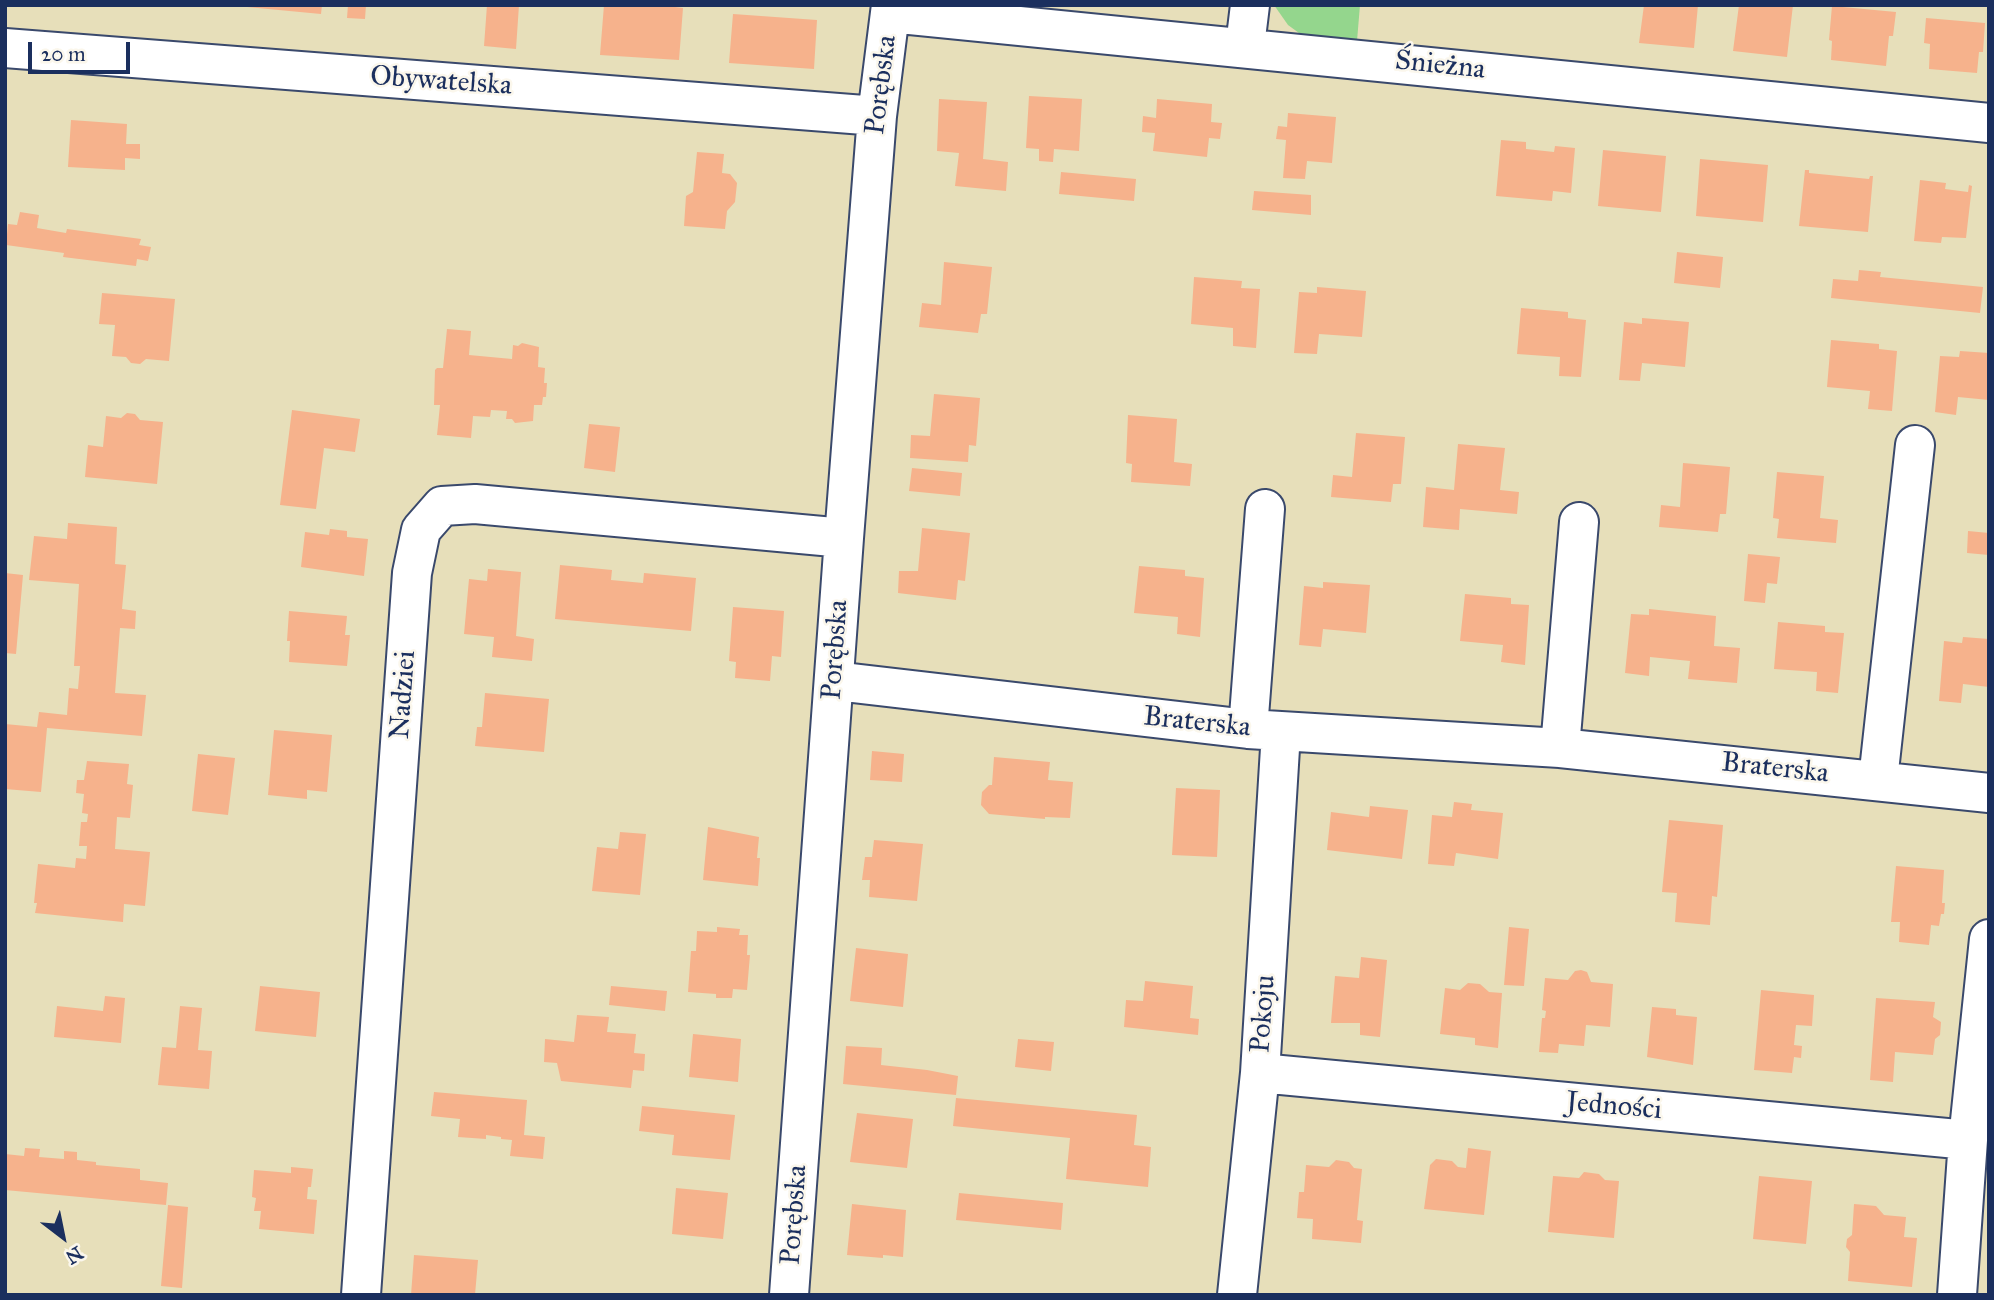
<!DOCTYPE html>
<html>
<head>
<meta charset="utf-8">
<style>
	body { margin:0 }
	#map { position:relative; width:1994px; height:1300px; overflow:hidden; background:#e7dfba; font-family:"IM FELL Great Primer",serif }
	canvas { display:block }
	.frame { position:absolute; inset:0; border:7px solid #1b2f5e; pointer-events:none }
	.north { position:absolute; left:28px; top:1202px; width:70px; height:70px; -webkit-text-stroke:5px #fbf7ec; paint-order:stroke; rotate:148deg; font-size:19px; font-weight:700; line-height:28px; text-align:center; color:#1b2f5e }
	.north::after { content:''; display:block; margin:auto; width:24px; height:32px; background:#1b2f5e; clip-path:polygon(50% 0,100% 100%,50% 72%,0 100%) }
	.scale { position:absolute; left:28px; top:42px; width:102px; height:32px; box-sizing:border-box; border:4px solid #1b2f5e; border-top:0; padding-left:9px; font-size:21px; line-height:24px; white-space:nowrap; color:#1b2f5e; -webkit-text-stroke:5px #fbf7ec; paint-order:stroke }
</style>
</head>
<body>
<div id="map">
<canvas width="1994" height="1300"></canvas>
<div class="frame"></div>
<div class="north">N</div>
<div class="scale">20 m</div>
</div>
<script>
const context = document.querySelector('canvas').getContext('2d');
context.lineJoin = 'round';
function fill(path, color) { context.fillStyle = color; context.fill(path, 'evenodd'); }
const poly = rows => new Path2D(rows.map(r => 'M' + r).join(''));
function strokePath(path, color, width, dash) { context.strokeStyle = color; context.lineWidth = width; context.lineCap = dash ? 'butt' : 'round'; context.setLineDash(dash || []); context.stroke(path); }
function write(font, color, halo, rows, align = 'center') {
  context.font = font + ' "IM FELL Great Primer",serif'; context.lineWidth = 5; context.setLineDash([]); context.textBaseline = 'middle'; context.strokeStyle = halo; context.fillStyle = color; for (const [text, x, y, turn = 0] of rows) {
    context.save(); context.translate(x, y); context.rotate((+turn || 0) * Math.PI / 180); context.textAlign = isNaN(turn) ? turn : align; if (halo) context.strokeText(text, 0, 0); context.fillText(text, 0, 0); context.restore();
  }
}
const green = poly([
	[1274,5,1360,5,1357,41,1318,39,1299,33,1288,25]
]);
const building = poly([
	[247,5,322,5,321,14,247,7],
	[348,5,366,5,365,19,347,18],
	[487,5,519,5,516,49,484,46],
	[604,5,659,5,683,8,679,60,600,55],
	[1644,5,1698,5,1694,48,1639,43],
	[1739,5,1793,5,1787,57,1733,51],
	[1832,6,1896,12,1893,36,1889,36,1886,66,1831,60,1832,41,1829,40],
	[733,14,817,20,814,69,729,63],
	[1926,18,1985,23,1983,52,1979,52,1977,73,1929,69,1930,44,1924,43],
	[1029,96,1082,99,1079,151,1054,149,1053,162,1039,161,1039,149,1026,148],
	[939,99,987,102,983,159,1008,162,1006,191,955,186,959,153,937,151],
	[1157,99,1212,104,1211,122,1222,123,1220,139,1209,138,1207,157,1153,151,1155,133,1142,132,1143,116,1156,118],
	[1288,113,1336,117,1332,163,1307,161,1305,179,1283,178,1286,140,1276,139,1278,126,1287,127],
	[71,120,127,124,126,144,140,144,140,159,125,158,125,170,68,167],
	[1501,140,1526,142,1526,149,1554,152,1555,146,1575,148,1571,193,1553,191,1552,201,1496,196],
	[1603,150,1666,156,1661,212,1598,206],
	[697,152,724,154,722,173,730,174,737,183,735,202,727,211,725,229,684,226,686,196,693,192],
	[1700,159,1768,165,1763,222,1696,216],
	[1805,170,1809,170,1809,173,1869,179,1870,176,1873,176,1868,232,1799,226],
	[1061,172,1136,179,1134,201,1059,194],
	[1920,180,1946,183,1945,189,1968,192,1969,185,1972,186,1966,238,1942,237,1941,243,1914,241],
	[1254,191,1311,195,1311,215,1252,210],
	[20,212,39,215,37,228,66,233,67,229,141,239,139,245,151,247,148,261,137,259,136,266,63,257,64,253,6,245,8,224,17,225],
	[1677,252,1723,257,1720,288,1674,283],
	[944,262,992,267,987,314,981,314,978,333,919,327,922,303,941,305],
	[1859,270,1881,272,1880,277,1983,287,1980,313,1831,298,1833,279,1858,281],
	[1194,277,1242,281,1241,288,1260,289,1256,348,1233,346,1233,328,1191,324],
	[1317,287,1366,291,1362,337,1319,334,1317,354,1294,353,1299,292,1317,293],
	[102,293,175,299,169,361,146,359,140,364,131,363,126,357,112,356,115,325,99,324],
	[1521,308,1568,312,1568,318,1586,320,1581,377,1559,376,1560,357,1517,354],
	[1642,318,1689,322,1685,367,1642,363,1640,381,1619,380,1624,322,1642,324],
	[447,329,471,331,469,355,512,359,513,345,518,346,522,343,539,347,538,367,545,368,544,383,547,383,546,397,543,397,542,405,534,405,533,421,515,423,512,419,506,419,507,411,491,410,490,417,473,416,471,438,437,435,440,405,434,405,435,370,437,368,443,368],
	[1831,340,1879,344,1879,349,1897,351,1892,411,1868,409,1870,391,1827,387],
	[1960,351,1989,353,1989,400,1958,397,1956,415,1935,412,1940,356,1959,357],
	[934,394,980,398,976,446,969,445,968,462,910,458,911,435,930,436],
	[292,410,360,419,355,452,324,448,316,509,280,505],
	[127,413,135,414,140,420,163,422,157,484,85,477,88,445,103,447,106,416,121,418],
	[1128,415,1177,419,1174,462,1192,464,1190,486,1131,482,1132,464,1126,463],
	[589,424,620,427,615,472,584,468],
	[1356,433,1405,437,1401,484,1393,484,1391,502,1331,497,1333,475,1352,477],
	[1458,444,1505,448,1500,490,1519,492,1517,514,1460,509,1459,530,1423,527,1426,487,1454,490],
	[1683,463,1730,467,1726,514,1720,514,1718,532,1659,527,1661,505,1680,507],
	[912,468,962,473,960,496,909,491],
	[1777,472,1824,476,1820,518,1838,520,1836,543,1777,538,1779,519,1773,518],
	[68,523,117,527,115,564,126,565,122,609,136,611,135,629,120,628,115,693,146,695,142,736,47,728,41,792,5,789,5,724,37,727,39,712,67,715,69,688,78,689,80,666,74,666,79,584,29,580,34,536,67,539],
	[922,528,970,533,965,581,958,580,956,600,898,593,899,571,918,571],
	[330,529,347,531,347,537,368,539,364,576,301,567,305,532,329,535],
	[1968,531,1989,533,1989,555,1967,553],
	[1748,554,1780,557,1777,584,1767,583,1765,603,1744,601],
	[560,565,612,570,611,580,643,583,644,573,696,578,691,631,555,619],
	[1139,566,1185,570,1185,576,1204,578,1200,637,1177,634,1178,617,1134,613],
	[488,569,521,572,516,636,534,639,532,661,492,657,494,637,464,634,469,579,487,581],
	[5,573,23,575,16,654,5,653],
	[1323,582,1370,585,1366,633,1323,629,1321,647,1299,645,1304,586,1323,588],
	[1465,594,1511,598,1511,604,1529,605,1525,665,1501,662,1503,645,1460,641],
	[733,607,784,611,781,657,772,656,770,681,735,678,736,662,729,661],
	[1649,609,1716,616,1714,646,1740,648,1737,683,1688,679,1690,661,1650,657,1649,676,1625,673,1631,614,1649,615],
	[289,611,347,616,345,635,350,635,347,666,289,662,290,641,287,641],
	[1778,622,1825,626,1825,632,1844,633,1838,693,1816,691,1817,672,1774,669],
	[1963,637,1989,639,1989,687,1963,684,1961,703,1939,701,1944,641,1962,643],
	[485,693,549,699,544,752,475,746,477,727,482,727],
	[274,730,332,735,327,792,307,790,307,799,268,795],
	[872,751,904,754,902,782,870,780],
	[198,754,235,758,228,815,192,811],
	[994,757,1050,762,1048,780,1073,782,1070,818,1045,817,1045,819,989,814,981,805,982,792,989,785,992,785],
	[87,761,129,764,127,784,133,785,130,818,117,817,115,849,150,852,145,906,124,904,123,922,35,913,37,903,34,903,38,864,75,868,76,858,86,859,87,846,79,846,81,822,87,822,88,814,82,813,84,794,76,793,77,780,84,780],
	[1176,788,1220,790,1217,857,1172,855],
	[1454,802,1472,804,1471,810,1503,813,1498,859,1456,853,1454,866,1428,864,1432,815,1452,817],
	[1370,806,1408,810,1402,859,1327,850,1331,812,1369,817],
	[1669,820,1723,825,1717,897,1712,896,1710,925,1675,922,1677,893,1662,892],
	[708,827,759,837,757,858,760,858,758,886,703,880],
	[620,832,646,834,640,895,592,891,597,847,618,849],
	[874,840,923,844,917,901,869,897,870,880,862,880,865,857,872,857],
	[1896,866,1944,870,1942,903,1945,903,1944,914,1941,914,1939,926,1931,925,1929,945,1899,942,1900,922,1891,922],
	[717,927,740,929,739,935,748,935,747,955,750,955,747,990,733,989,732,998,716,998,716,994,688,992,691,951,696,951,697,931,717,932],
	[1509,927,1529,929,1524,986,1504,985],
	[856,948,908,954,903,1007,850,1001],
	[1361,957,1387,960,1380,1037,1360,1035,1360,1023,1331,1023,1335,976,1359,978],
	[1581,970,1587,972,1591,982,1613,984,1610,1027,1586,1025,1584,1046,1559,1044,1558,1053,1539,1052,1542,1018,1545,1018,1546,1011,1542,1010,1545,978,1568,980,1575,971],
	[1145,981,1193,986,1190,1018,1199,1019,1198,1035,1124,1027,1126,1000,1143,1001],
	[1468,983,1480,984,1489,992,1502,993,1498,1048,1475,1045,1475,1038,1440,1034,1445,988,1460,990],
	[260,986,320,992,316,1037,255,1031],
	[611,986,667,991,665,1011,609,1005],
	[1761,990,1814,995,1812,1026,1796,1025,1794,1045,1802,1046,1801,1058,1794,1057,1792,1073,1754,1070],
	[105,996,125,998,121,1043,54,1037,57,1006,103,1011],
	[1876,998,1935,1002,1933,1017,1941,1022,1940,1035,1935,1039,1933,1055,1895,1052,1893,1082,1870,1080],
	[180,1006,202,1008,198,1050,212,1051,209,1089,158,1085,162,1047,176,1048],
	[1652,1007,1676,1009,1676,1015,1697,1017,1693,1065,1647,1057],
	[577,1015,609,1017,607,1032,636,1034,634,1053,645,1054,644,1071,633,1070,631,1088,561,1081,557,1063,544,1062,545,1039,574,1042],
	[693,1034,741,1039,738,1082,689,1077],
	[1018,1039,1054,1042,1051,1071,1015,1067],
	[846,1046,882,1048,881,1065,927,1070,958,1076,956,1095,843,1084],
	[434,1092,527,1100,524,1135,545,1137,543,1159,510,1156,512,1140,501,1139,501,1137,486,1135,486,1139,458,1137,460,1119,431,1116],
	[956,1098,1137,1115,1134,1145,1151,1147,1148,1187,1066,1179,1070,1138,953,1126],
	[642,1106,735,1115,730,1160,672,1155,674,1135,639,1131],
	[857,1113,913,1119,907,1168,850,1162],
	[25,1148,40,1149,39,1157,64,1159,64,1151,77,1152,77,1160,96,1162,96,1165,140,1169,140,1180,168,1183,166,1205,5,1190,5,1154,24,1156],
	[1468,1148,1491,1151,1484,1215,1424,1209,1430,1165,1436,1159,1452,1161,1458,1167,1466,1168],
	[1336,1160,1349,1162,1354,1168,1362,1169,1357,1220,1363,1221,1361,1243,1312,1239,1313,1219,1297,1218,1299,1192,1304,1192,1306,1165,1329,1167],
	[291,1167,313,1169,311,1187,308,1187,307,1199,317,1200,314,1234,259,1229,261,1211,254,1211,256,1198,252,1197,254,1170,291,1173],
	[1584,1172,1599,1174,1605,1180,1619,1181,1614,1238,1548,1232,1553,1176,1579,1178],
	[1759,1176,1812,1181,1806,1244,1753,1239],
	[676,1188,728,1193,723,1239,672,1234],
	[959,1193,1063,1203,1061,1230,956,1220],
	[852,1204,906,1210,903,1257,883,1255,883,1258,847,1255],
	[1854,1204,1876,1206,1884,1215,1906,1217,1904,1237,1917,1238,1912,1287,1848,1281,1850,1252,1846,1247,1847,1239,1852,1235],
	[168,1205,188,1207,182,1288,161,1286],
	[414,1255,478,1260,475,1295,411,1295]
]);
const street = poly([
	[890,13,1989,123],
	[1245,46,1250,5],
	[5,48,877,116],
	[835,681,1248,729,1560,748,1989,793],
	[1248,729,1265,509],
	[1560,748,1579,522],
	[1878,780,1915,445],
	[1260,1073,1968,1140],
	[361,1295,412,573,421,530,442,506,475,504,844,538],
	[789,1295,844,538,877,116,891,5],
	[1237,1295,1260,1073,1281,732],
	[1957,1295,1968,1140,1989,939]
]);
const streetNames = [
	["Śnieżna",1440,66,6],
	["Obywatelska",441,82,4],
	["Porębska",882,85,-83],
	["Porębska",836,650,-86],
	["Nadziei",404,695,-86],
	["Braterska",1197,723,6],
	["Braterska",1775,769,6],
	["Pokoju",1264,1014,-86],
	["Jedności",1614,1107,5],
	["Porębska",795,1215,-86]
];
fill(green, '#94d68d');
fill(building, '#f6b28c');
strokePath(street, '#3a496c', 42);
strokePath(street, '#fff', 38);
write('28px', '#1b2f5e', '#fbf7ec', streetNames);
</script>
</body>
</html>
